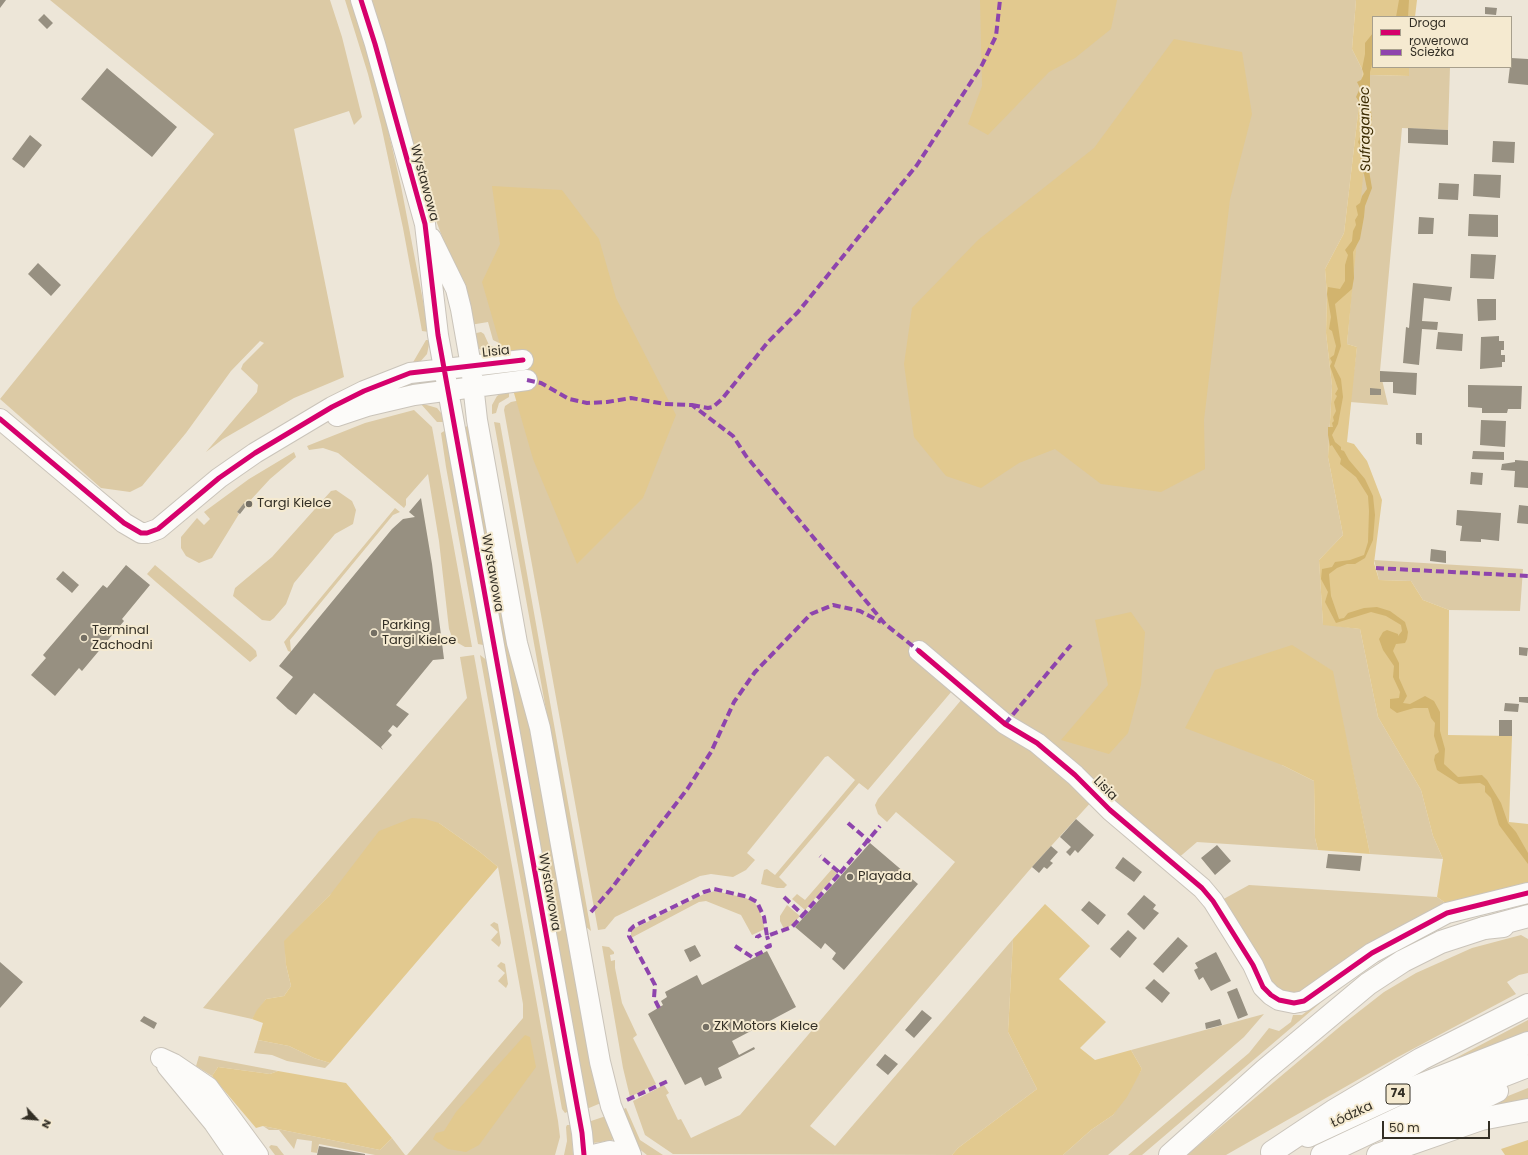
<!DOCTYPE html>
<html>
<head>
<meta charset="utf-8">
<style>
	body { margin:0 }
	#map { position:relative; width:1528px; height:1155px; overflow:hidden; background:#ede6d8; font-family:Poppins,sans-serif }
	canvas { display:block }
	.legend { position:absolute; left:1372px; top:16px; width:140px; height:52px; box-sizing:border-box; background:#f5ead0; border:1px solid #a79f8c; margin:0; padding:5px 7px; list-style:none; font-size:12px; color:#332f25 }
	.legend li { display:flex; align-items:center; gap:8px; height:20px }
	.legend b { width:20px; border:1px solid #a79f8c }
	.north { position:absolute; left:16px; top:1099px; width:40px; height:40px; -webkit-text-stroke:3px #f5ead0; paint-order:stroke; rotate:116deg; font-size:11px; font-weight:700; line-height:16px; text-align:center; color:#332f25 }
	.north::after { content:''; display:block; margin:auto; width:14px; height:18px; background:#332f25; clip-path:polygon(50% 0,100% 100%,50% 72%,0 100%) }
	.scale { position:absolute; left:1382px; top:1121px; width:108px; height:18px; box-sizing:border-box; border:2px solid #332f25; border-top:0; padding-left:5px; font-size:12px; line-height:14px; white-space:nowrap; color:#332f25; -webkit-text-stroke:3px #f5ead0; paint-order:stroke }
</style>
</head>
<body>
<div id="map">
<canvas width="1528" height="1155"></canvas>
<ul class="legend">
<li><b style="height:5px;background:#d6006c"></b>Droga rowerowa</li>
<li><b style="height:5px;background:#8e44ad"></b>Ścieżka</li>
</ul>
<div class="north">N</div>
<div class="scale">50 m</div>
</div>
<script>
const context = document.querySelector('canvas').getContext('2d');
context.lineJoin = 'round';
function fill(path, color) { context.fillStyle = color; context.fill(path, 'evenodd'); }
const poly = rows => new Path2D(rows.map(r => 'M' + r).join(''));
function strokePath(path, color, width, dash) { context.strokeStyle = color; context.lineWidth = width; context.lineCap = dash ? 'butt' : 'round'; context.setLineDash(dash || []); context.stroke(path); }
function write(font, color, halo, rows, align = 'center') {
  context.font = font + ' Poppins,sans-serif'; context.lineWidth = 4; context.setLineDash([]); context.textBaseline = 'middle'; context.strokeStyle = halo; context.fillStyle = color; for (const [text, x, y, turn = 0] of rows) {
    context.save(); context.translate(x, y); context.rotate((+turn || 0) * Math.PI / 180); context.textAlign = isNaN(turn) ? turn : align; if (halo) context.strokeText(text, 0, 0); context.fillText(text, 0, 0); context.restore();
  }
}
const green = poly([
	[50,0,330,0,342,37,362,117,354,125,349,111,294,129,344,377,294,398,223,439,206,452,257,392,258,385,241,369,243,364,264,343,260,341,231,371,186,433,142,486,130,492,101,488,0,399,214,134],
	[345,0,352,0,381,99,401,186,429,332,422,331,403,228,381,125,368,74],
	[370,0,1356,0,1352,49,1363,71,1344,233,1325,269,1327,295,1326,333,1332,386,1328,457,1343,535,1319,560,1323,624,1360,629,1378,717,1421,790,1433,836,1443,859,1370,854,1332,671,1291,646,1282,765,1314,781,1315,838,1318,850,1197,842,1176,860,1093,800,1032,867,810,1126,835,1146,1013,939,1008,1032,1037,1089,958,1148,952,1155,673,1154,645,1135,633,1101,664,1085,669,1093,666,1095,678,1120,681,1119,691,1138,740,1115,955,862,896,812,887,822,878,814,875,805,878,799,962,699,952,691,868,790,859,783,779,877,787,885,784,888,777,888,761,884,764,870,767,869,775,875,855,780,828,756,825,757,747,853,755,860,746,870,733,877,711,874,700,876,615,917,605,929,598,930,504,410,505,406,511,402,530,398,509,341,499,343,493,340,488,322,470,325,458,280,416,166],
	[1409,67,1450,67,1448,130,1402,128,1380,371,1388,405,1350,402,1357,347,1347,344,1370,75,1408,76],
	[481,332,484,334,489,345,501,350,502,356,490,355,476,347,472,334],
	[426,340,430,340,427,354,420,362,412,364],
	[509,389,509,397,499,403,496,413,492,414,492,405,497,396],
	[420,403,437,408,442,414,445,422,437,422],
	[414,410,432,427,472,647,465,647,458,643,452,637,449,629,439,541,428,474,406,499,406,505,404,508,338,453,323,448,309,450,307,446,365,423],
	[494,422,500,423,591,931,585,926],
	[469,426,531,731,601,1103,589,1108,587,1108,464,427],
	[446,430,484,643,483,645,478,644,446,467,441,433],
	[294,452,296,457,270,479,247,504,245,502,237,512,239,514,212,558,199,563,186,556,181,548,181,537,197,518,204,525,210,519,204,512,249,479],
	[336,490,352,501,356,510,353,524,335,534,294,583,286,604,274,618,270,621,262,620,233,596,235,588,272,557,331,491],
	[395,508,400,512,393,515,290,640,291,652,288,651,284,642],
	[1374,560,1523,569,1520,611,1449,610,1423,600,1411,581,1379,580],
	[155,565,252,647,256,651,257,656,250,662,156,582,147,574],
	[474,655,558,1121,560,1137,555,1155,407,1155,523,1018,523,1004,498,867,480,852,439,823,330,895,285,941,286,965,291,986,284,996,266,999,252,1019,203,1008,467,698,460,657],
	[480,655,488,661,569,1111,565,1113,562,1109],
	[832,869,837,873,805,910,792,899,797,894,805,900],
	[1249,885,1437,897,1450,906,1309,994,1276,994,1220,901],
	[715,891,746,898,754,902,759,909,765,929,752,935,741,915,706,901,699,902,631,938,631,931,635,928,704,894],
	[1528,901,1528,905,1512,906,1488,912,1438,927,1391,951,1332,993,1142,1155,1128,1155,1249,1053,1269,1028,1279,1031,1291,1022,1293,1015,1302,1015,1365,967,1394,948,1425,931,1458,918,1486,909],
	[787,905,800,916,792,925,784,929,780,921,780,916],
	[494,922,498,924,501,943,499,947,491,940,498,932,490,925],
	[1521,935,1528,939,1528,973,1519,975,1507,982,1516,994,1396,1058,1226,1155,1187,1155,1343,1024,1384,992,1416,973,1472,948],
	[602,946,609,947,614,952,614,954,610,955,611,961,615,960,615,968,622,1003,637,1035,633,1038,656,1084,630,1097,623,1068],
	[501,962,505,964,508,984,506,988,498,981,505,973,497,966],
	[1264,1014,1244,1037,1108,1155,1063,1155,1091,1130,1113,1115,1142,1069,1131,1050],
	[1528,1020,1528,1034,1433,1070],
	[258,1040,289,1046,314,1058,330,1063,325,1068,287,1061,272,1055,254,1053],
	[199,1056,278,1071,270,1074,218,1067,212,1076,196,1066],
	[1528,1088,1528,1099,1464,1116,1463,1114],
	[626,1108,640,1140,663,1155,647,1155,638,1148,621,1110],
	[606,1116,614,1138,611,1141,592,1143,588,1122],
	[567,1125,572,1125,573,1155,564,1155,567,1141,566,1127],
	[263,1126,380,1150,392,1138,405,1155,375,1155,319,1144,317,1153,311,1152,312,1141,297,1139,294,1149,279,1130,269,1130],
	[271,1145,277,1146,284,1155,275,1155,269,1147]
]);
const forest = poly([
	[980,0,1117,0,1111,29,1075,58,1049,72,988,135,968,124,982,86],
	[1356,0,1417,0,1415,17,1373,17,1373,67,1409,67,1409,76,1370,75,1368,125,1347,344,1357,347,1347,442,1354,444,1367,461,1382,500,1374,563,1379,580,1411,581,1423,600,1449,610,1448,735,1512,736,1509,822,1528,824,1528,885,1450,906,1437,897,1443,859,1433,836,1421,790,1378,717,1360,629,1323,625,1319,560,1343,535,1328,457,1332,386,1326,333,1327,295,1325,269,1344,233,1363,71,1352,49],
	[1174,39,1242,52,1252,114,1230,199,1204,420,1205,469,1161,492,1101,484,1055,449,1019,463,981,488,946,476,914,437,904,364,912,308,978,240,1094,148],
	[492,186,562,190,599,239,616,298,676,415,643,498,577,564,533,459,482,282,500,244],
	[1131,612,1145,632,1141,685,1128,733,1109,754,1061,740,1108,685,1095,620],
	[1292,645,1333,671,1370,854,1318,850,1315,838,1314,781,1282,765,1185,728,1215,670],
	[412,818,425,819,439,823,480,852,498,867,330,1063,314,1058,289,1046,258,1040,263,1023,252,1019,257,1010,266,999,284,996,291,986,286,965,284,941,330,895,379,831],
	[1045,904,1090,946,1059,979,1106,1022,1080,1048,1095,1060,1131,1050,1142,1069,1127,1097,1113,1115,1091,1130,1063,1155,952,1155,958,1148,1037,1089,1008,1032,1013,939],
	[525,1035,530,1037,536,1067,479,1145,466,1152,448,1149,433,1139,436,1133,444,1131,456,1112],
	[218,1067,270,1074,278,1071,346,1083,392,1138,380,1150,263,1126,256,1128,212,1076],
	[1528,1140,1528,1155,1505,1155,1501,1149]
]);
const water = poly([
	[1399,0,1409,0,1408,17,1396,17],
	[1373,33,1373,61,1370,72,1370,103,1372,119,1367,159,1372,188,1365,206,1364,217,1360,239,1353,252,1354,278,1352,289,1335,304,1341,346,1334,366,1341,379,1343,397,1338,424,1332,435,1335,442,1341,447,1341,450,1344,451,1349,460,1365,479,1373,496,1375,515,1373,540,1365,558,1355,564,1347,564,1337,568,1329,574,1331,596,1339,619,1344,618,1348,613,1364,608,1377,607,1390,611,1405,622,1408,632,1407,639,1405,643,1396,644,1393,651,1399,663,1399,678,1407,696,1403,703,1410,704,1425,696,1434,701,1440,712,1440,731,1445,749,1444,764,1458,777,1482,775,1487,780,1501,803,1508,823,1516,832,1528,853,1528,864,1499,825,1491,798,1485,792,1485,786,1480,783,1459,784,1437,770,1434,760,1435,755,1439,752,1434,736,1435,723,1431,718,1428,708,1414,708,1397,713,1390,708,1390,699,1399,698,1400,692,1393,677,1394,666,1383,650,1379,639,1383,632,1387,630,1398,634,1398,636,1402,631,1401,625,1386,616,1371,612,1336,623,1325,602,1328,592,1321,579,1322,569,1332,567,1335,562,1350,560,1364,555,1368,542,1369,511,1368,496,1356,477,1340,464,1341,459,1332,445,1330,446,1328,435,1328,427,1333,427,1332,423,1334,421,1333,417,1336,411,1334,402,1337,396,1335,394,1338,389,1330,366,1332,362,1330,358,1334,355,1336,346,1332,331,1329,329,1331,317,1327,294,1328,287,1340,289,1345,281,1345,265,1348,255,1345,250,1352,241,1353,231,1356,225,1355,220,1358,215,1356,206,1360,203,1362,196,1367,189,1364,174,1360,167,1361,148,1358,142,1361,135,1360,103,1356,97,1360,88,1357,82,1361,80,1364,74,1362,69,1365,54,1365,43]
]);
const building = poly([
	[0,0,6,0,0,8],
	[1485,7,1497,8,1496,15,1485,14],
	[44,14,53,23,47,29,38,20],
	[1511,58,1528,59,1528,85,1508,83],
	[107,68,177,127,152,157,81,99],
	[1408,128,1448,130,1448,145,1408,143],
	[30,135,42,145,24,168,12,159],
	[1493,141,1515,142,1514,163,1492,162],
	[1474,174,1501,175,1500,198,1473,196],
	[1439,183,1459,184,1458,200,1438,199],
	[1469,214,1498,215,1498,237,1468,236],
	[1419,217,1434,218,1433,234,1418,234],
	[1471,254,1496,255,1494,279,1470,278],
	[38,263,61,285,51,296,28,274],
	[1413,283,1452,287,1450,301,1424,298,1422,321,1438,322,1437,330,1422,329,1419,365,1403,363,1406,327,1409,328],
	[1477,299,1496,299,1496,320,1478,321],
	[1438,332,1463,334,1462,351,1436,349],
	[1499,336,1499,341,1504,341,1504,350,1501,350,1501,355,1505,355,1505,362,1502,362,1502,367,1480,369,1481,337],
	[1380,371,1417,373,1416,395,1393,393,1393,382,1380,382],
	[1468,385,1522,386,1521,409,1508,409,1507,413,1482,413,1482,408,1468,407],
	[1370,388,1381,389,1381,395,1370,395],
	[1481,420,1506,421,1505,447,1480,445],
	[1416,433,1422,433,1422,445,1416,444],
	[1473,451,1504,452,1504,460,1472,459],
	[1515,460,1528,461,1528,488,1514,487,1515,471,1501,470,1502,464,1515,462],
	[1471,472,1483,473,1482,485,1470,484],
	[421,498,432,564,444,659,433,660,396,705,409,714,397,728,393,725,388,731,392,735,381,747,383,750,314,693,296,715,288,709,276,698,293,677,279,666,392,529,403,519,415,517,409,512],
	[244,503,247,505,240,514,237,512],
	[1519,505,1528,506,1528,524,1517,523],
	[1457,510,1501,513,1499,541,1481,539,1481,542,1460,541,1462,526,1456,525],
	[1431,549,1446,551,1446,563,1430,561],
	[126,565,150,585,122,619,124,621,82,671,79,668,55,696,31,675,46,658,43,655,103,585,107,588],
	[63,571,79,585,72,593,56,579],
	[1519,647,1528,648,1527,656,1519,655],
	[1519,697,1528,697,1528,703,1519,702],
	[1505,703,1519,704,1518,712,1504,711],
	[1499,720,1512,720,1512,736,1499,736],
	[1076,819,1094,835,1078,853,1075,850,1070,856,1066,852,1071,847,1060,837],
	[870,843,918,884,844,970,832,959,836,953,825,943,821,949,795,927],
	[1217,845,1231,861,1215,875,1201,858],
	[1051,846,1058,852,1050,861,1053,863,1047,869,1044,867,1039,873,1032,867],
	[1328,854,1362,856,1360,871,1326,868],
	[1123,857,1142,872,1134,882,1115,868],
	[1144,895,1156,905,1153,909,1159,913,1144,930,1127,914],
	[1089,901,1106,915,1098,925,1081,910],
	[1128,930,1137,938,1120,958,1110,949],
	[1178,937,1188,946,1163,973,1153,964],
	[695,945,701,956,690,962,684,950],
	[767,951,796,1007,732,1041,739,1055,754,1047,755,1049,718,1068,722,1078,705,1086,701,1077,685,1085,648,1014,663,1005,661,1001,667,997,665,992,697,975,702,985],
	[1216,952,1231,981,1211,991,1203,977,1199,980,1194,970,1198,968,1195,963],
	[0,962,23,982,0,1008],
	[1154,979,1170,993,1162,1003,1145,988],
	[1237,988,1248,1015,1238,1019,1227,992],
	[922,1010,932,1018,914,1038,905,1030],
	[144,1016,157,1023,154,1029,140,1021],
	[1220,1019,1222,1025,1206,1029,1205,1023],
	[885,1054,898,1064,888,1075,876,1065],
	[319,1146,365,1154,365,1155,317,1155]
]);
const minor = poly([
	[361,0,375,44,425,224,438,335,582,1133,584,1155],
	[431,238,456,289,461,309,471,366,477,420,517,643,540,728,600,1062,611,1106,631,1155],
	[337,416,367,406,414,395,527,380],
	[0,419,124,523,141,533,147,533,158,529,219,478,255,453,332,407,364,391,410,373,523,360],
	[919,651,1005,724,1037,743,1075,775,1110,810,1202,888,1213,901,1253,965,1263,987,1271,995,1279,1000,1294,1003,1304,1001,1372,953,1447,913,1528,893],
	[161,1058,174,1064,208,1087,258,1155],
	[167,1066,214,1123,236,1155],
	[593,1155,610,1151,629,1155]
]);
const major = poly([
	[1308,1136,1403,1092,1528,1043],
	[1394,1143,1416,1131,1497,1091],
	[1170,1155,1265,1070,1368,984,1403,961,1441,942,1484,928,1503,926],
	[1322,1155,1430,1104,1528,1066]
]);
const highway = poly([
	[1484,928,1528,916],
	[1272,1152,1335,1110,1421,1059,1528,1005],
	[1378,1155,1481,1119,1528,1110]
]);
const quiet = poly([
	[527,380,541,383,569,399,587,403,607,402,631,398,665,404,692,405,733,436,746,456,885,624,919,651],
	[692,405,708,408,713,407,722,399,768,342,798,312,917,165,982,65,996,36,1000,0],
	[1376,568,1528,576],
	[1005,724,1071,645],
	[848,823,870,842],
	[840,873,880,826],
	[784,897,803,915,840,873,820,856],
	[591,912,611,889,688,788,711,752,734,702,755,672,811,614,833,605,860,611,881,622],
	[757,938,757,937,761,935],
	[766,945,767,947,770,946,767,936],
	[735,946,752,957,764,951,763,949],
	[659,1008,654,998,655,985,629,936,630,930,634,926,704,892,714,889,748,897,757,902,764,917,767,936,792,927,803,915,804,916],
	[627,1100,670,1080]
]);
const cycleway = poly([
	[361,0,375,44,425,224,438,335,582,1133,584,1155],
	[0,419,124,523,141,533,147,533,158,529,219,478,255,453,332,407,364,391,410,373,523,360],
	[919,651,1005,724,1037,743,1075,775,1110,810,1202,888,1213,901,1253,965,1263,987,1271,995,1279,1000,1294,1003,1304,1001,1372,953,1447,913,1528,893]
]);
const markers = [
	[249,504,4,"#746f64"],
	[374,633,4,"#746f64"],
	[84,638,4,"#746f64"],
	[850,877,4,"#746f64"],
	[706,1027,4,"#746f64"]
];
const shields = [
	[1398,1094,24]
];
const shieldNames = [
	["74",1398,1094]
];
const streetNames = [
	["Wystawowa",424,183,75],
	["Lisia",496,352,-6],
	["Wystawowa",492,573,80],
	["Lisia",1105,789,45],
	["Wystawowa",549,892,80],
	["Łódzka",1352,1115,-25]
];
const poiNames = [
	["Targi Kielce",257,504],
	["Parking",382,626],
	["Targi Kielce",382,641],
	["Terminal",92,631],
	["Zachodni",92,646],
	["Playada",858,877],
	["ZK Motors Kielce",714,1027]
];
const waterNames = [
	["Sufraganiec",1366,129,-91]
];
fill(green, '#dccaa5');
fill(forest, '#e2c98f');
fill(water, '#d2b46e');
fill(building, '#979081');
strokePath(minor, '#cac4ba', 22);
strokePath(major, '#cac4ba', 24);
strokePath(highway, '#cac4ba', 24);
strokePath(minor, '#fcfbf9', 20);
strokePath(major, '#fcfbf9', 22);
strokePath(highway, '#fcfbf9', 22);
strokePath(quiet, '#8e44ad', 4, [8, 4]);
strokePath(cycleway, '#d6006c', 5);
for (const [x, y, r, color] of markers) { const dot = new Path2D(); dot.arc(x, y, r, 0, 2 * Math.PI); context.fillStyle = color; context.fill(dot); strokePath(dot, '#f5ead0', 1.5); }
for (const [x, y, w] of shields) { const box = new Path2D(); box.roundRect(x - w / 2, y - 10, w, 20, 3); context.fillStyle = '#f5ead0'; context.fill(box); strokePath(box, '#332f25', 1); }
write('bold 12px', '#332f25', null, shieldNames);
write('13px', '#332f25', '#f5ead0', streetNames);
write('13px', '#332f25', '#f5ead0', poiNames, 'left');
write('italic 14px', '#3c2c02', '#f5ead0', waterNames);
</script>
</body>
</html>
